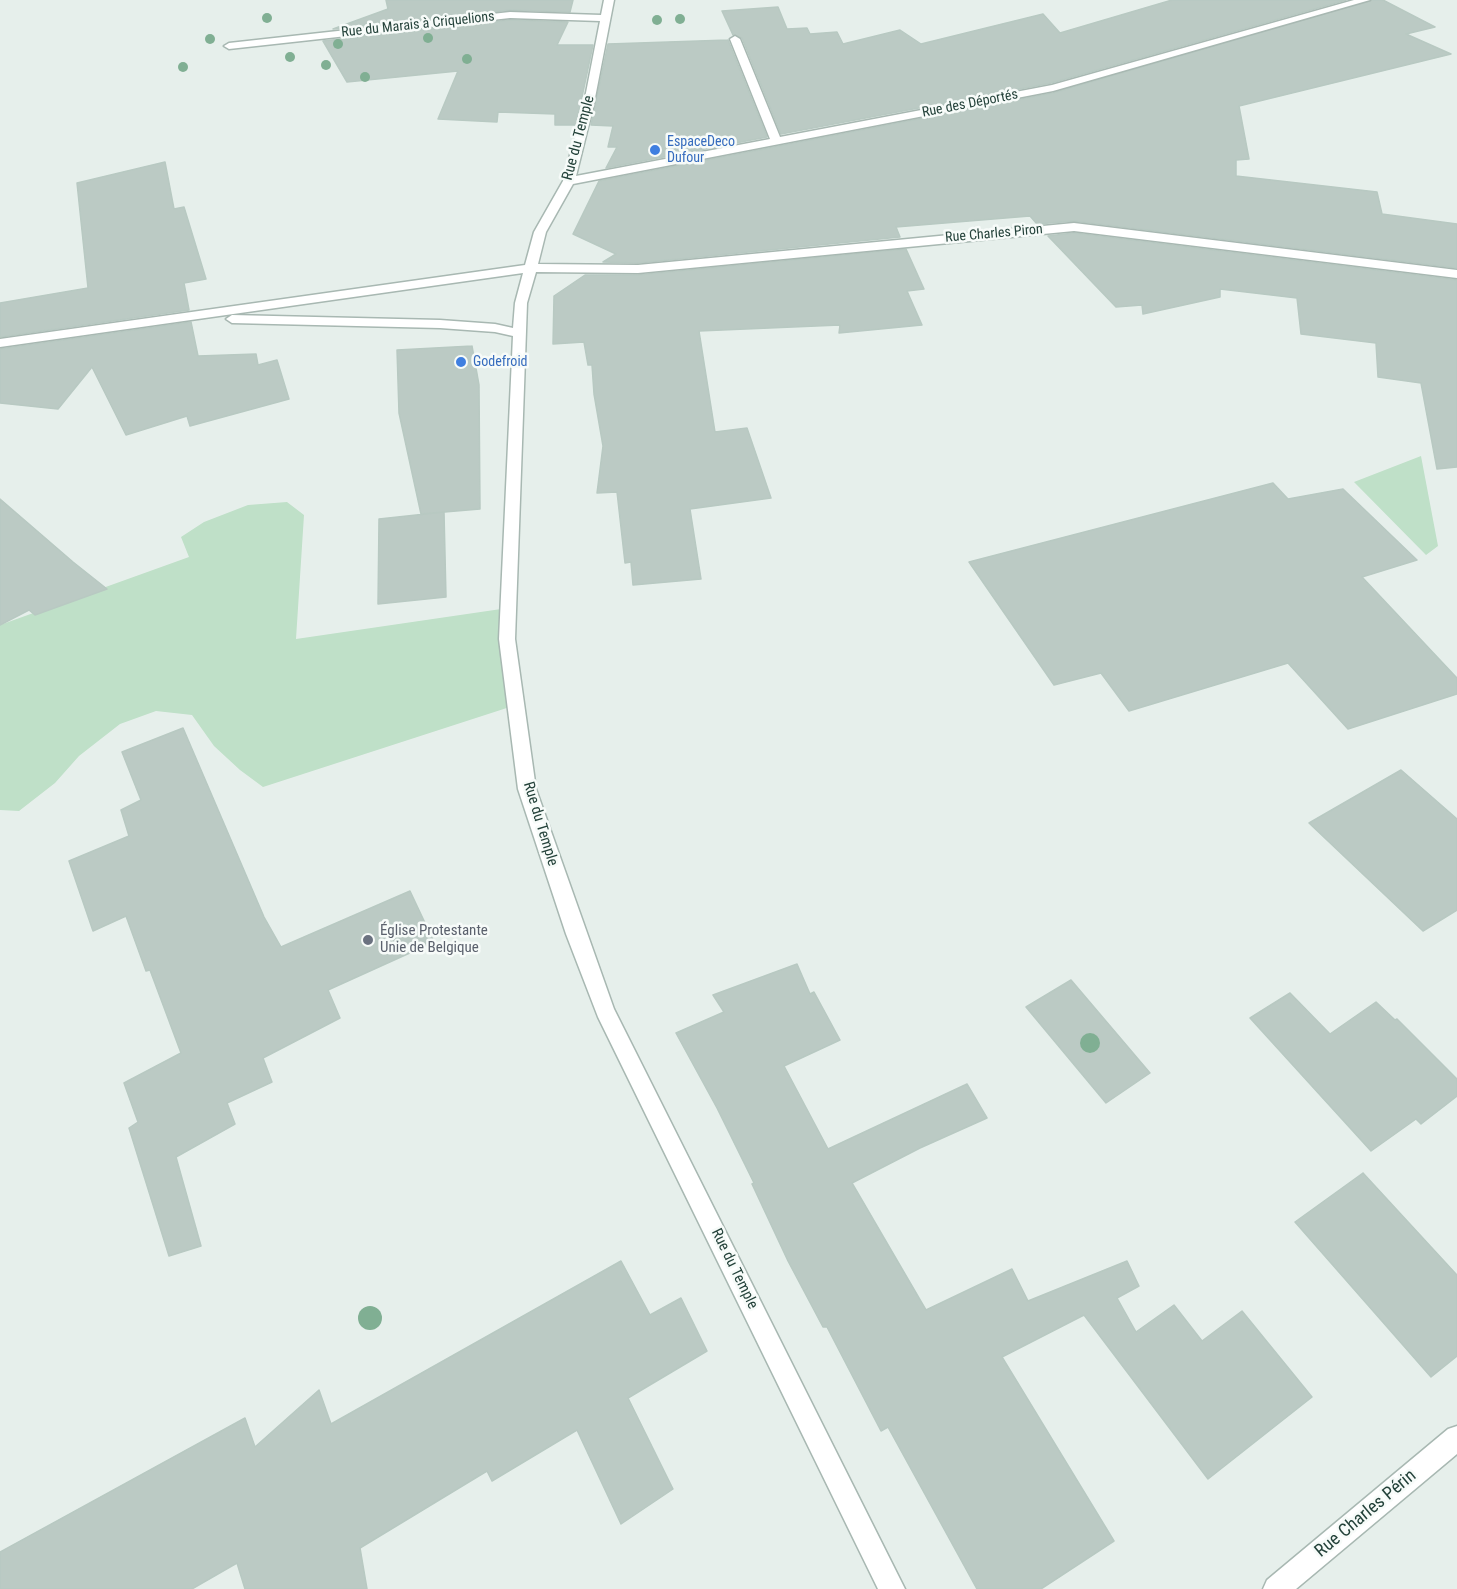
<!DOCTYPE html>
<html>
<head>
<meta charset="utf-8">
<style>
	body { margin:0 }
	canvas { display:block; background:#e6efeb }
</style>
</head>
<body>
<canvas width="1457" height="1589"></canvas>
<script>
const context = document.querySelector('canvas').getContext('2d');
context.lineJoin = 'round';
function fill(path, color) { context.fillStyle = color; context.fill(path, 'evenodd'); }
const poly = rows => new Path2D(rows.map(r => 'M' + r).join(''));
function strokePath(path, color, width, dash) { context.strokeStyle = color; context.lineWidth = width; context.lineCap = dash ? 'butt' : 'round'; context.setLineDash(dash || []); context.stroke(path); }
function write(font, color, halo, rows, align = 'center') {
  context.font = font + ' "Roboto Condensed",sans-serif'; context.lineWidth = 5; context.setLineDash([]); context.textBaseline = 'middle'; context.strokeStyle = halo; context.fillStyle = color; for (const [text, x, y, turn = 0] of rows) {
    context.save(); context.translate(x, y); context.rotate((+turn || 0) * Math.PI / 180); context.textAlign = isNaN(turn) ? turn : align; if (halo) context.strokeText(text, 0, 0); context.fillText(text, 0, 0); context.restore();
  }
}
const green = poly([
	[1421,456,1438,546,1426,555,1354,482],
	[287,502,304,515,296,639,508,608,516,705,263,787,240,770,214,746,192,715,156,711,120,724,79,756,55,783,19,811,0,810,0,625,189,557,181,537,204,522,248,505]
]);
const building = poly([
	[386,0,573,0,570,12,510,10,333,29,388,9,386,0],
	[1172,0,1346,0,1051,83,781,134,742,38,733,35,722,11,778,7,787,29,807,28,810,34,837,32,843,44,900,30,921,44,1043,14,1060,33,1172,0],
	[1372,0,1383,0,1435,27,1406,34,1451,54,1239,106,1249,159,1236,160,1236,176,1377,192,1382,214,1457,224,1457,268,1074,221,1037,224,1030,216,896,227,900,237,638,263,603,262,616,254,573,234,599,181,1053,93,1372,0],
	[510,20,568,22,557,45,593,45,576,125,555,125,555,114,498,112,497,122,438,119,458,71,347,82,323,41,510,20],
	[728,40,767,137,606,168,617,147,608,147,613,126,591,125,608,44,728,40],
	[165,162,174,209,184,207,206,279,184,283,189,310,0,337,0,303,88,288,77,183,165,162],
	[1074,233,1457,280,1457,467,1437,469,1421,383,1378,377,1376,343,1301,334,1297,298,1220,289,1220,297,1143,314,1142,305,1116,307,1048,236,1074,233],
	[906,249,924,289,907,291,922,325,839,333,840,325,699,331,715,432,747,428,771,498,690,509,701,579,633,585,631,562,625,563,617,492,597,493,603,446,594,394,592,365,588,365,584,342,553,344,554,296,585,275,638,275,906,249],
	[191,322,198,356,256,354,258,365,277,360,289,399,190,426,187,416,126,435,92,367,58,409,0,403,0,349,191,322],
	[472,346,479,385,480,509,421,514,399,413,397,350,472,346],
	[1273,483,1288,499,1343,489,1417,560,1362,577,1457,678,1457,694,1348,729,1288,663,1129,711,1101,673,1054,685,969,562,1273,483],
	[0,499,73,562,107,589,35,615,29,610,0,625,0,499],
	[444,512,446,597,378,604,379,519,444,512],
	[183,728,264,917,281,947,410,891,434,942,328,990,340,1018,263,1058,272,1082,227,1103,235,1124,176,1157,201,1246,169,1256,129,1128,138,1122,124,1083,181,1053,150,970,146,971,126,916,93,931,69,861,129,836,121,810,141,800,122,752,183,728],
	[1401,770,1457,819,1457,910,1423,931,1309,823,1401,770],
	[797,964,810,994,814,992,840,1040,784,1066,828,1149,967,1084,987,1118,920,1148,852,1183,926,1310,1012,1269,1028,1301,1127,1261,1139,1286,1117,1298,1136,1332,1174,1305,1202,1341,1242,1311,1312,1397,1208,1479,1084,1315,1002,1357,1114,1541,1041,1589,977,1589,888,1427,881,1431,827,1327,823,1327,788,1261,752,1184,754,1183,717,1108,676,1033,724,1012,713,995,797,964],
	[1071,980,1150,1073,1106,1103,1026,1007,1071,980],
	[1290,993,1330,1034,1376,1002,1395,1020,1397,1019,1457,1079,1457,1096,1421,1124,1416,1119,1371,1151,1250,1018,1290,993],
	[1363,1173,1457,1275,1457,1356,1431,1377,1295,1222,1363,1173],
	[621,1261,650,1315,681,1298,707,1351,628,1398,673,1489,621,1524,577,1430,492,1481,487,1471,360,1548,367,1589,245,1589,237,1563,192,1589,0,1589,0,1552,245,1418,255,1447,319,1390,331,1424,621,1261]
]);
const minor = poly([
	[604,0,614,0,594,103,576,176,770,139,730,39,735,36,740,39,780,137,1052,85,1354,0,1370,0,1053,91,573,184,546,232,538,264,638,265,1074,223,1457,270,1457,278,1074,231,638,273,536,272,527,303,515,639,536,789,614,1009,905,1589,878,1589,598,1017,566,934,518,789,499,639,513,336,495,332,440,328,232,323,226,319,232,315,440,320,495,324,513,328,515,303,523,273,0,347,0,339,525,265,534,232,563,181,584,103,600,21,510,18,229,49,224,46,229,43,510,12,601,15,604,0],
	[1457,1426,1457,1454,1296,1589,1263,1589,1267,1580,1448,1429,1457,1426]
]);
const trees = [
	[267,18,5],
	[680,19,5],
	[657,20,5],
	[428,38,5],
	[210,39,5],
	[338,44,5],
	[290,57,5],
	[467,59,5],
	[326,65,5],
	[183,67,5],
	[365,77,5],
	[1090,1043,10],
	[370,1318,12]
];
const markers = [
	[655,150,6,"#3f7fe0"],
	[461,362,6,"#3f7fe0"],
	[368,940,6,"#6b7280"]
];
const farStreetnames = [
	["Rue du Marais à Criquelions",418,25,-6],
	["Rue des Déportés",970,104,-11],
	["Rue Charles Piron",994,234,-5]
];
const farShopnames = [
	["EspaceDeco",667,142],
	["Dufour",667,158],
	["Godefroid",473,362]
];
const streetNames = [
	["Rue du Temple",579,138,-75],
	["Rue du Temple",540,824,73],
	["Rue du Temple",734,1269,64]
];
const worshipNames = [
	["Église Protestante",380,931],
	["Unie de Belgique",380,948]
];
const nearStreetnames = [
	["Rue Charles Périn",1366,1514,-40]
];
fill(green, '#bfe0c8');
fill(building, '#bbcac4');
strokePath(building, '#b8c9c2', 1.5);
strokePath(minor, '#a8b8b2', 3);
fill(minor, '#fff');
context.fillStyle = '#80af93';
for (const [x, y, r] of trees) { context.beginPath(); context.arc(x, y, r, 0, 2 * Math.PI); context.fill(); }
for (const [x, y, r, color] of markers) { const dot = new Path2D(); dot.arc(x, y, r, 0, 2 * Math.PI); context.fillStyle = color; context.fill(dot); strokePath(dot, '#f7fbf9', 2); }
write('14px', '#24423a', '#f7fbf9', farStreetnames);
write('14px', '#366cbe', '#f7fbf9', farShopnames, 'left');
write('15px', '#24423a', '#f7fbf9', streetNames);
write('15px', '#5b616d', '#f7fbf9', worshipNames, 'left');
write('18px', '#24423a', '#f7fbf9', nearStreetnames);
</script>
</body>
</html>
